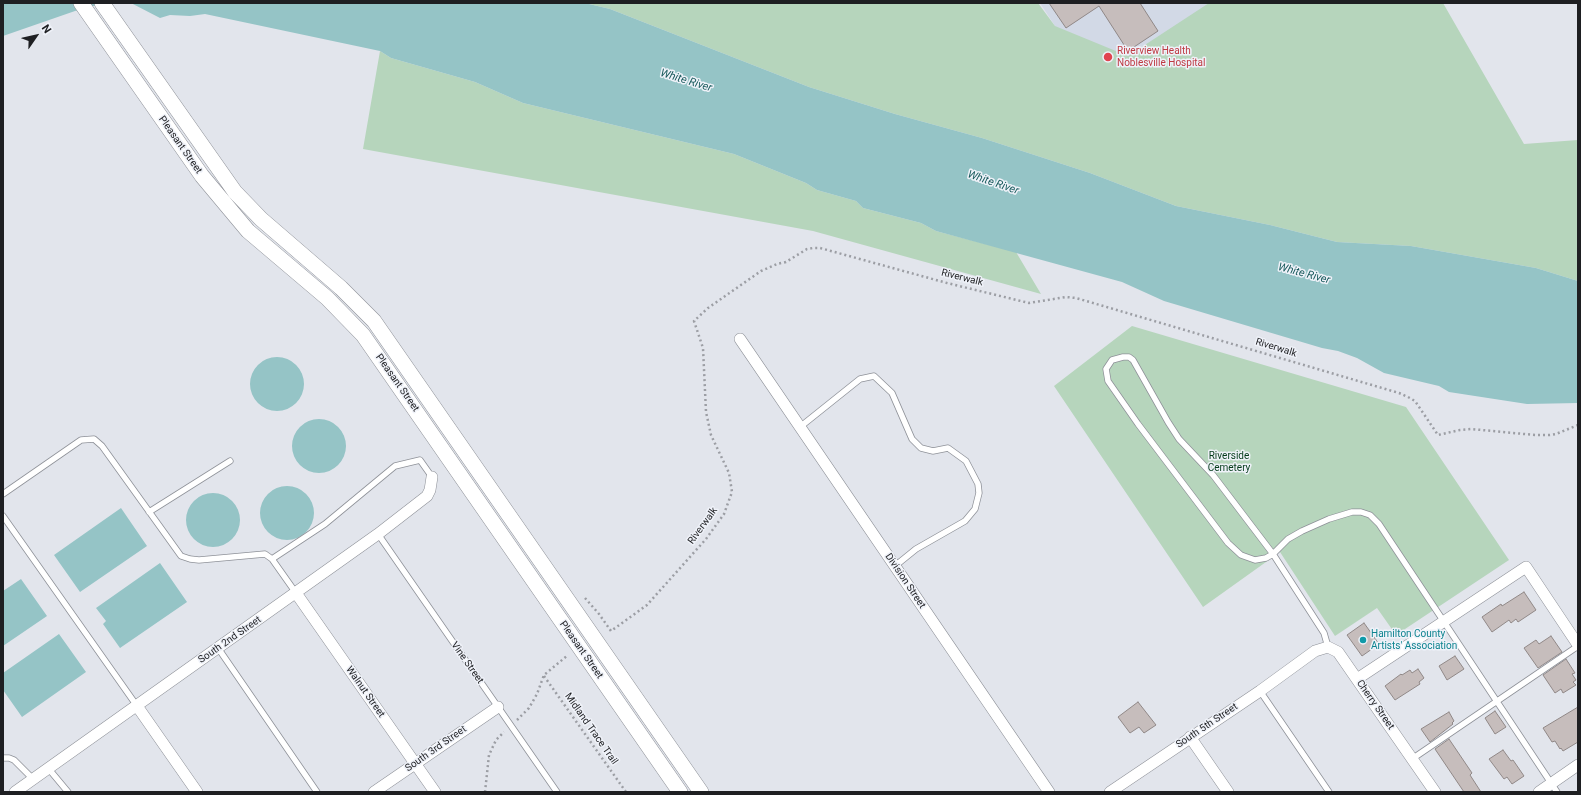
<!DOCTYPE html>
<html>
<head>
<meta charset="utf-8">
<style>
	body { margin:0 }
	#map { position:relative; width:1581px; height:795px; overflow:hidden; background:#e2e5ec; font-family:Roboto,sans-serif }
	canvas { display:block }
	.frame { position:absolute; inset:0; border:4px solid #1e1f22; pointer-events:none }
	.north { position:absolute; left:16px; top:16px; width:40px; height:40px; -webkit-text-stroke:3px #eff2f9; paint-order:stroke; rotate:56deg; font-size:11px; font-weight:700; line-height:16px; text-align:center; color:#1e1f22 }
	.north::after { content:''; display:block; margin:auto; width:14px; height:18px; background:#1e1f22; clip-path:polygon(50% 0,100% 100%,50% 72%,0 100%) }
</style>
</head>
<body>
<div id="map">
<canvas width="1581" height="795"></canvas>
<div class="frame"></div>
<div class="north">N</div>
</div>
<script>
const context = document.querySelector('canvas').getContext('2d');
context.lineJoin = 'round';
function fill(path, color) { context.fillStyle = color; context.fill(path, 'evenodd'); }
const poly = rows => new Path2D(rows.map(r => 'M' + r).join(''));
function strokePath(path, color, width, dash) { context.strokeStyle = color; context.lineWidth = width; context.lineCap = dash ? 'butt' : 'round'; context.setLineDash(dash || []); context.stroke(path); }
function write(font, color, halo, rows, align = 'center') {
  context.font = font + ' Roboto,sans-serif'; context.lineWidth = 3; context.setLineDash([]); context.textBaseline = 'middle'; context.strokeStyle = halo; context.fillStyle = color; for (const [text, x, y, turn = 0] of rows) {
    context.save(); context.translate(x, y); context.rotate((+turn || 0) * Math.PI / 180); context.textAlign = isNaN(turn) ? turn : align; if (halo) context.strokeText(text, 0, 0); context.fillText(text, 0, 0); context.restore();
  }
}
const built = poly([
	[1040,3,1222,3,1095,87]
]);
const green = poly([
	[585,3,1038,3,1055,26,1128,56,1209,3,1443,3,1524,144,1578,140,1578,281,1536,268,1411,246,1337,242,1270,225,1176,206,1090,173,982,138,895,114,809,87,610,9],
	[380,51,391,58,475,82,523,103,734,154,806,183,817,190,856,201,863,208,921,223,936,231,1016,252,1041,294,813,231,363,149],
	[1132,326,1406,407,1509,560,1396,635,1377,608,1335,636,1280,552,1203,607,1054,386]
]);
const water = poly([
	[3,3,104,3,75,11,3,36],
	[131,3,585,3,610,9,809,87,895,114,982,138,1090,173,1176,206,1270,225,1337,242,1411,246,1536,268,1578,281,1578,403,1527,404,1449,392,1439,386,1384,373,1357,358,1338,351,1322,348,1164,301,1122,282,936,231,921,223,863,208,856,201,817,190,806,183,734,154,523,103,475,82,391,58,380,51,205,14,190,16,170,15,160,18],
	'250 384a27 27 0 1 1 54 0a27 27 0 1 1-54 0Z',
	'292 446a27 27 0 1 1 54 0a27 27 0 1 1-54 0Z',
	'260 513a27 27 0 1 1 54 0a27 27 0 1 1-54 0Z',
	'186 520a27 27 0 1 1 54 0a27 27 0 1 1-54 0Z',
	[121,508,147,546,80,592,54,555],
	[160,563,187,602,120,648,103,624,106,621,96,608],
	[21,579,47,616,3,646,3,591],
	[59,634,86,672,22,717,3,690,3,673]
]);
const building = poly([
	[1049,3,1140,3,1158,31,1128,51,1099,6,1066,28,1049,3],
	[1524,592,1536,610,1518,622,1516,619,1511,623,1509,620,1492,632,1482,617,1501,604,1502,606,1524,592],
	[1364,623,1379,644,1362,656,1347,635,1364,623],
	[1551,636,1562,652,1538,668,1524,648,1536,640,1539,644,1551,636],
	[1455,656,1464,669,1447,680,1439,666,1455,656],
	[1566,659,1575,673,1572,674,1576,680,1573,682,1576,685,1563,693,1561,689,1555,693,1543,675,1566,659],
	[1418,669,1424,678,1419,682,1420,684,1395,700,1385,686,1401,674,1402,675,1410,670,1412,673,1418,669],
	[1138,702,1156,725,1144,733,1139,727,1130,733,1118,717,1138,702],
	[1578,707,1578,742,1563,751,1561,748,1560,749,1555,741,1552,742,1543,728,1578,707],
	[1495,711,1506,727,1495,734,1485,718,1495,711],
	[1449,712,1454,721,1452,723,1453,724,1430,742,1421,729,1449,712],
	[1449,739,1472,773,1470,775,1481,792,1464,792,1435,749,1449,739],
	[1503,750,1511,761,1513,760,1524,776,1512,784,1507,777,1504,779,1489,759,1503,750]
]);
const path = poly([
	[585,598,599,614,611,631,647,605,706,539,724,514,732,492,729,473,711,435,706,412,703,348,694,321,708,308,761,271,777,264,786,262,807,249,813,248,820,248,947,283,1029,303,1066,297,1076,298,1399,393,1408,397,1415,401,1438,435,1460,430,1471,429,1535,435,1550,435,1556,434,1578,425],
	[544,676,626,792],
	[517,720,529,708,537,694,544,675,568,655],
	[485,792,489,755,496,740,504,732]
]);
const lane = poly([
	[800,427,860,379,874,376,892,393,912,439,921,448,933,451,948,448,966,461,978,484,979,493,975,509,965,521,916,549,895,566],
	[3,494,81,440,94,439,102,446,181,556,190,559,199,560,265,554,272,559,296,593],
	[149,512,230,461],
	[3,516,137,706],
	[378,534,557,792],
	[272,559,325,524,395,466,420,460,432,477],
	[1328,647,1324,633,1273,554,1213,475,1179,439,1168,422,1133,360,1129,357,1123,357,1112,360,1106,369,1108,381,1138,424,1228,543,1241,555,1255,560,1266,558,1273,554,1288,539,1302,531,1329,519,1352,512,1361,512,1370,515,1379,524,1557,792],
	[218,648,317,792],
	[1260,691,1329,792],
	[3,758,9,758,14,760,33,779],
	[1412,759,1578,646],
	[48,768,68,792]
]);
const street = poly([
	[740,339,1049,792],
	[296,593,435,792],
	[1357,679,1526,567,1578,645],
	[137,706,197,792],
	[1190,737,1228,792],
	[15,792,378,534,427,496,430,490,432,477],
	[374,792,498,707],
	[1110,792,1260,691,1315,651,1328,647,1338,652,1435,792],
	[1539,792,1578,765]
]);
const secondary = poly([
	[81,3,202,176,248,231,327,298,363,335,680,792],
	[102,3,235,192,261,219,341,288,374,321,701,792]
]);
const markers = [
	[1108,57,5,"#e0444e"],
	[1363,640,4,"#0f9aa8"]
];
const healthNames = [
	["Riverview Health",1117,51],
	["Noblesville Hospital",1117,63]
];
const streetNames = [
	["Pleasant Street",180,145,55],
	["Riverwalk",962,278,14],
	["Riverwalk",1276,348,17],
	["Pleasant Street",397,383,55],
	["Riverwalk",703,526,-54],
	["Division Street",905,581,56],
	["South 2nd Street",230,640,-35],
	["Pleasant Street",581,650,55],
	["Vine Street",467,663,55],
	["Walnut Street",365,692,55],
	["Cherry Street",1375,705,55],
	["South 5th Street",1207,726,-34],
	["Midland Trace Trail",591,729,55],
	["South 3rd Street",436,749,-35]
];
const parkNames = [
	["Riverside",1229,456],
	["Cemetery",1229,468]
];
const cultureNames = [
	["Hamilton County",1371,634],
	["Artists' Association",1371,646]
];
const waterNames = [
	["White River",686,81,17],
	["White River",993,183,19],
	["White River",1304,274,15]
];
fill(built, '#d2d9e6');
fill(green, '#b6d5bc');
fill(water, '#95c4c6');
fill(building, '#c6bdbc');
strokePath(building, '#908887', 1);
strokePath(lane, '#8e9198', 7);
strokePath(street, '#8e9198', 12);
strokePath(secondary, '#8e9198', 16);
strokePath(path, '#9c9ea4', 2.5, [2, 3]);
strokePath(lane, '#fff', 5.5);
strokePath(street, '#fff', 11);
strokePath(secondary, '#fff', 15);
for (const [x, y, r, color] of markers) { const dot = new Path2D(); dot.arc(x, y, r, 0, 2 * Math.PI); context.fillStyle = color; context.fill(dot); strokePath(dot, '#eff2f9', 1.5); }
write('10px', '#be3a42', '#eff2f9', healthNames, 'left');
write('10px', '#1e1f22', '#eff2f9', streetNames);
write('10px', '#043b1a', '#eff2f9', parkNames);
write('10px', '#0d838f', '#eff2f9', cultureNames, 'left');
write('italic 11px', '#17595b', '#eff2f9', waterNames);
</script>
</body>
</html>
